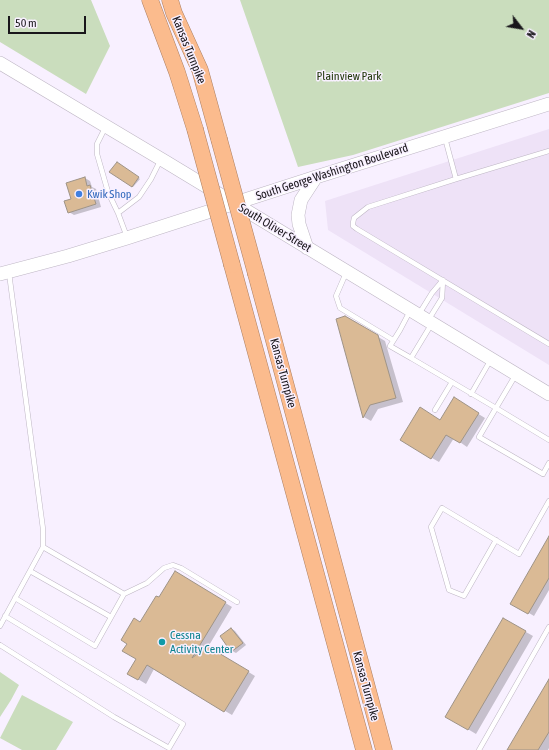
<!DOCTYPE html>
<html>
<head>
<meta charset="utf-8">
<style>
	body { margin:0 }
	#map { position:relative; width:549px; height:750px; overflow:hidden; background:#f8f0ff; font-family:"Asap Condensed",sans-serif }
	canvas { display:block }
	.north { position:absolute; left:501px; top:8px; width:40px; height:40px; -webkit-text-stroke:3px #f8f0ff; paint-order:stroke; rotate:121deg; font-size:11px; font-weight:700; line-height:16px; text-align:center; color:#19161b }
	.north::after { content:''; display:block; margin:auto; width:14px; height:18px; background:#19161b; clip-path:polygon(50% 0,100% 100%,50% 72%,0 100%) }
	.scale { position:absolute; left:8px; top:16px; width:78px; height:18px; box-sizing:border-box; border:2px solid #19161b; border-top:0; padding-left:5px; font-size:12px; line-height:14px; white-space:nowrap; color:#19161b; -webkit-text-stroke:3px #f8f0ff; paint-order:stroke }
</style>
</head>
<body>
<div id="map">
<canvas width="549" height="750"></canvas>
<div class="north">N</div>
<div class="scale">50 m</div>
</div>
<script>
const context = document.querySelector('canvas').getContext('2d');
context.lineJoin = 'round';
function fill(path, color) { context.fillStyle = color; context.fill(path, 'evenodd'); }
const poly = rows => new Path2D(rows.map(r => 'M' + r).join(''));
function strokePath(path, color, width, dash) { context.strokeStyle = color; context.lineWidth = width; context.lineCap = dash ? 'butt' : 'round'; context.setLineDash(dash || []); context.stroke(path); }
function write(font, color, halo, rows, align = 'center') {
  context.font = font + ' "Asap Condensed",sans-serif'; context.lineWidth = 3; context.setLineDash([]); context.textBaseline = 'middle'; context.strokeStyle = halo; context.fillStyle = color; for (const [text, x, y, turn = 0] of rows) {
    context.save(); context.translate(x, y); context.rotate((+turn || 0) * Math.PI / 180); context.textAlign = isNaN(turn) ? turn : align; if (halo) context.strokeText(text, 0, 0); context.fillText(text, 0, 0); context.restore();
  }
}
const built = poly([
	[549,129,549,365,328,230,325,201]
]);
const green = poly([
	[0,0,91,0,110,46,86,94,0,42],
	[240,0,549,0,549,93,353,155,298,167],
	[0,672,19,685,11,700,0,717],
	[22,695,73,722,56,750,22,750,0,738]
]);
const shadow = poly([
	[117,163,140,179,133,187,111,172],
	[85,178,90,181,92,187,96,189,101,207,74,215,69,212,72,199],
	[345,317,385,341,403,402,378,409,371,421,364,417,337,319],
	[454,399,485,418,467,447,454,438,439,462,401,440,441,421],
	[549,539,549,590,534,616,512,603],
	[175,572,232,607,208,647,255,676,232,715,154,669,146,684,128,673,137,659,141,623,159,599],
	[503,619,533,636,476,734,446,716],
	[232,629,235,631,246,645,236,653,232,651],
	[549,681,549,748,548,750,509,750]
]);
const building = poly([
	[117,162,139,177,132,187,109,172,117,162],
	[85,177,87,186,90,185,96,204,68,213,64,201,71,199,66,183,85,177],
	[345,316,378,335,396,398,370,405,363,418,336,319,345,316],
	[454,397,479,413,460,443,446,435,431,459,400,440,420,407,440,420,454,397],
	[549,536,549,578,528,614,510,604,549,536],
	[175,571,226,602,192,658,207,646,249,671,224,712,147,665,138,680,127,674,136,659,122,651,127,644,121,640,134,618,140,622,156,596,159,597,175,571],
	[503,618,526,631,468,730,445,717,503,618],
	[231,628,243,643,231,652,220,636,231,628],
	[549,679,549,732,538,750,507,750,549,679]
]);
const lane = poly([
	[105,128,97,144,97,154,108,192,118,213,127,237],
	[445,138,456,179],
	[549,151,456,179,368,207,354,218,353,223,353,226,357,229,549,344],
	[118,213,139,197,151,179,160,161],
	[346,273,336,296,340,308,393,340],
	[410,311,400,330,390,346,411,358],
	[419,314,432,293,443,280,442,298,429,319],
	[431,325,411,358,496,408,479,437,543,474,549,463],
	[515,376,496,408,549,440],
	[471,394,490,361],
	[435,410,452,382],
	[496,540,464,596,449,590,431,527,442,508,519,554,549,501],
	[43,547,124,594,147,583,164,568,173,565,181,568,237,602],
	[30,571,111,617],
	[15,598,95,646,124,594],
	[0,626,43,547,43,529,9,273],
	[0,645,114,717,169,748,183,724,5,616],
	[479,750,549,627]
]);
const secondary = poly([
	[0,63,166,162,549,394],
	[307,248,299,224,298,215,301,200,316,177],
	[0,274,68,256,127,238,316,177,549,104]
]);
const highway = poly([
	[150,0,177,72,195,129],
	[170,0,174,13,200,70,219,139],
	[232,265,364,750],
	[256,274,384,750]
]);
const highwayBridge = poly([
	[195,129,232,265],
	[219,139,256,274]
]);
const markers = [
	[79,194,4,"#3f7fe0"],
	[162,642,4,"#0f9aa8"]
];
const streetNames = [
	["Kansas Turnpike",189,50,68],
	["South George Washington Boulevard",332,172,-18],
	["South Oliver Street",275,228,31],
	["Kansas Turnpike",283,373,75],
	["Kansas Turnpike",366,686,75]
];
const parkNames = [
	["Plainview Park",349,76]
];
const shopNames = [
	["Kwik Shop",87,194]
];
const cultureNames = [
	["Cessna",170,635],
	["Activity Center",170,649]
];
fill(built, '#eee2f7');
fill(green, '#caddbd');
fill(shadow, '#0003');
fill(building, '#daba95');
strokePath(building, '#9e9387', 1);
strokePath(lane, '#beb6c4', 5.5);
strokePath(secondary, '#beb6c4', 14);
strokePath(highway, '#ac8165', 17);
strokePath(lane, '#fff', 4.5);
strokePath(secondary, '#fff', 13);
strokePath(highway, '#fbbb8d', 16);
strokePath(highwayBridge, '#ac8165', 17, []);
strokePath(highwayBridge, '#fbbb8d', 16);
for (const [x, y, r, color] of markers) { const dot = new Path2D(); dot.arc(x, y, r, 0, 2 * Math.PI); context.fillStyle = color; context.fill(dot); strokePath(dot, '#f8f0ff', 1.5); }
write('12px', '#19161b', '#f8f0ff', streetNames);
write('12px', '#22380c', '#f8f0ff', parkNames);
write('12px', '#366cbe', '#f8f0ff', shopNames, 'left');
write('12px', '#0d838f', '#f8f0ff', cultureNames, 'left');
</script>
</body>
</html>
